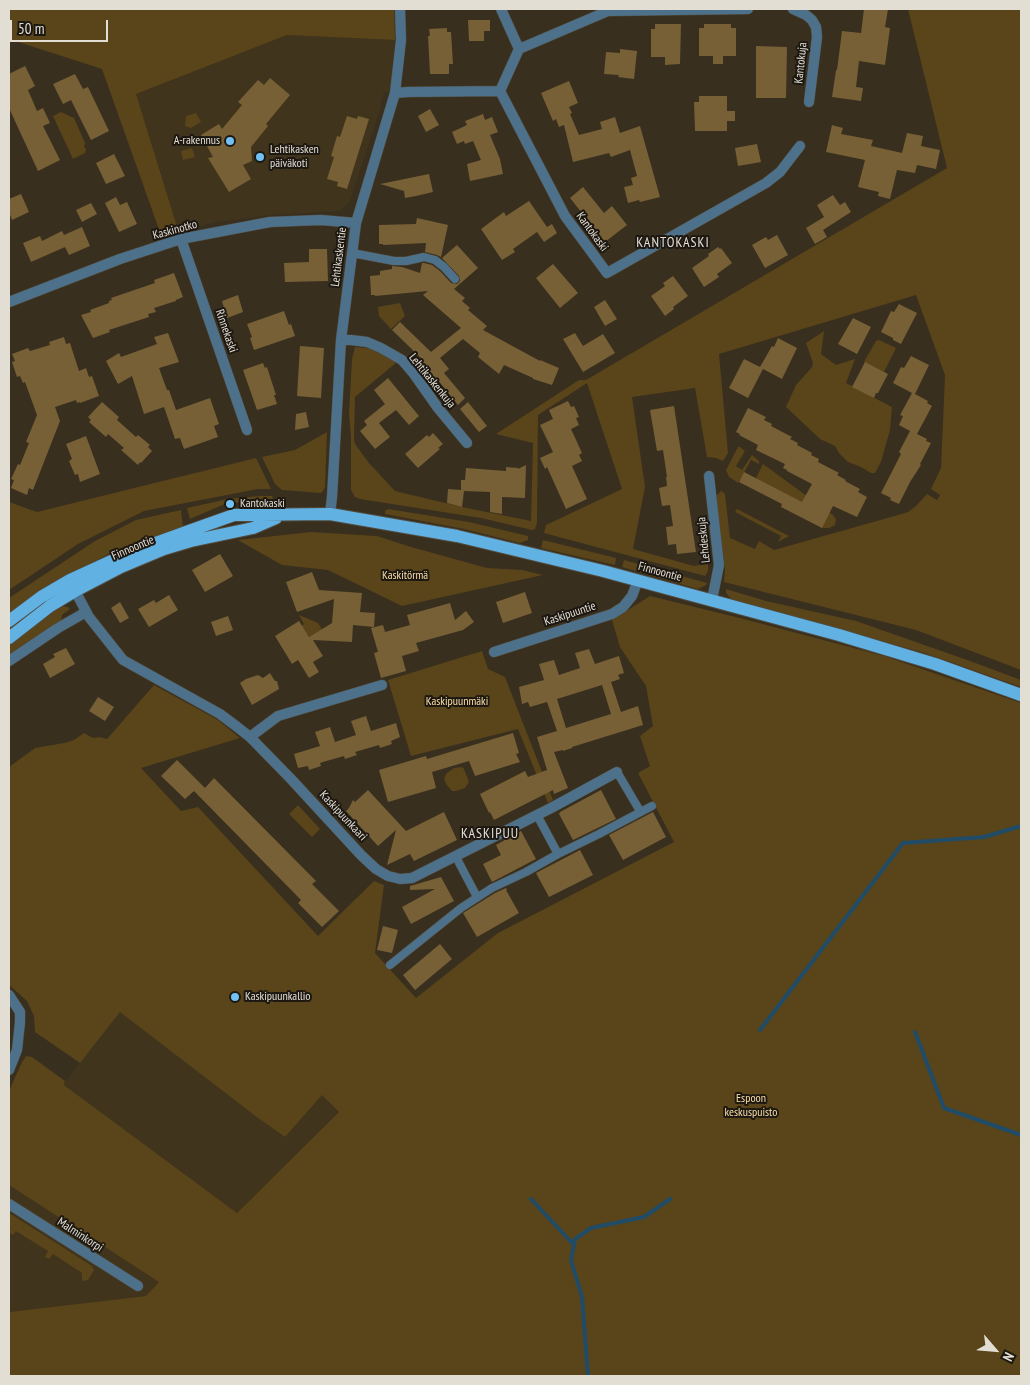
<!DOCTYPE html>
<html>
<head>
<meta charset="utf-8">
<style>
	body { margin:0 }
	#map { position:relative; width:1030px; height:1385px; overflow:hidden; background:#382f1f; font-family:"PT Sans Narrow",sans-serif }
	canvas { display:block }
	.frame { position:absolute; inset:0; border:10px solid #e3ded4; pointer-events:none }
	.north { position:absolute; left:970px; top:1325px; width:50px; height:50px; -webkit-text-stroke:4px #1c1811; paint-order:stroke; rotate:117deg; font-size:14px; font-weight:700; line-height:20px; text-align:center; color:#e3ded4 }
	.north::after { content:''; display:block; margin:auto; width:18px; height:22px; background:#e3ded4; clip-path:polygon(50% 0,100% 100%,50% 72%,0 100%) }
	.scale { position:absolute; left:10px; top:20px; width:98px; height:22px; box-sizing:border-box; border:2px solid #e3ded4; border-top:0; padding-left:6px; font-size:15px; line-height:18px; white-space:nowrap; color:#e3ded4; -webkit-text-stroke:4px #1c1811; paint-order:stroke }
</style>
</head>
<body>
<div id="map">
<canvas width="1030" height="1385"></canvas>
<div class="frame"></div>
<div class="north">N</div>
<div class="scale">50 m</div>
</div>
<script>
const context = document.querySelector('canvas').getContext('2d');
context.lineJoin = 'round';
function fill(path, color) { context.fillStyle = color; context.fill(path, 'evenodd'); }
const poly = rows => new Path2D(rows.map(r => 'M' + r).join(''));
function strokePath(path, color, width, dash) { context.strokeStyle = color; context.lineWidth = width; context.lineCap = dash ? 'butt' : 'round'; context.setLineDash(dash || []); context.stroke(path); }
function write(font, color, halo, rows, align = 'center') {
  context.font = font + ' "PT Sans Narrow",sans-serif'; context.lineWidth = 4; context.setLineDash([]); context.textBaseline = 'middle'; context.strokeStyle = halo; context.fillStyle = color; for (const [text, x, y, turn = 0] of rows) {
    context.save(); context.translate(x, y); context.rotate((+turn || 0) * Math.PI / 180); context.textAlign = isNaN(turn) ? turn : align; if (halo) context.strokeText(text, 0, 0); context.fillText(text, 0, 0); context.restore();
  }
}
const built = poly([
	[287,35,395,40,390,92,384,92,379,113,350,201,340,211,271,215,217,222,180,231,178,230,135,94],
	[120,1011,258,1118,285,1137,322,1094,339,1112,237,1213,63,1084],
	[9,1185,159,1282,147,1296,9,1312]
]);
const green = poly([
	[9,9,394,9,395,40,287,35,136,94,178,230,161,235,102,69,9,39],
	[908,9,1021,9,1021,670,916,630,724,582,725,569,715,499,716,496,721,491,723,492,725,494,730,538,755,549,759,541,774,550,898,515,908,512,916,506,927,494,937,500,940,495,931,489,941,468,945,375,916,295,719,354,728,453,723,461,716,458,707,457,695,388,632,397,645,487,633,549,694,566,708,564,708,571,705,576,544,533,546,525,622,489,587,383,538,415,537,523,535,529,532,530,481,518,360,499,355,497,351,490,351,437,349,414,352,359,355,347,366,348,383,353,397,362,355,397,354,438,355,444,369,463,395,491,462,507,531,521,533,443,496,434,579,380,586,380,947,168],
	[61,112,74,118,85,143,84,147,86,149,85,153,73,159,53,116],
	[196,113,201,122,191,128,185,126,186,116],
	[192,148,195,157,183,160,181,151],
	[400,303,405,316,391,329,379,316,378,307],
	[824,331,821,354,836,365,855,359,846,383,892,407,890,430,881,462,875,473,871,473,861,467,848,462,839,453,835,446,820,439,786,407,796,385,812,367,813,363,806,343],
	[879,340,896,348,884,372,864,362,876,341],
	[327,432,325,487,323,491,321,493,282,490,275,484,262,457,295,450],
	[738,447,740,447,745,451,736,466,742,470,752,455,759,461,759,464,751,460,738,483,729,477,726,470],
	[256,458,271,489,258,489,144,511,78,544,9,590,9,502,37,512],
	[763,464,833,515,836,519,835,525,829,528,822,528,756,478],
	[260,496,272,496,273,499,225,504,190,519,187,508,228,499],
	[388,509,469,522,528,536,528,540,520,543,464,529,385,514,385,511],
	[737,509,789,536,778,542,781,536,735,512],
	[181,510,183,528,151,542,110,553,47,587,9,615,9,598,95,541,136,520],
	[311,532,377,536,411,547,487,568,522,570,543,575,402,606,328,570,282,565,238,540],
	[543,540,616,558,615,565,541,548],
	[624,560,707,583,706,585,698,589,622,567],
	[726,589,766,601,856,621,970,661,1021,680,1021,687,925,653,731,599,726,593],
	[650,596,740,618,884,656,1021,703,1021,1376,9,1376,9,1312,146,1296,159,1282,9,1185,9,1091,22,1062,26,1056,32,1057,65,1081,64,1085,237,1213,339,1112,322,1095,285,1137,258,1118,120,1012,80,1063,35,1032,34,1016,27,1001,9,985,9,767,35,748,64,743,74,740,84,733,93,738,100,737,107,739,154,685,218,720,240,738,141,768,181,811,198,807,318,936,374,881,384,885,375,953,416,998,498,933,674,842,638,773,650,766,640,736,653,726,646,686,620,647,612,620],
	[62,606,68,607,70,609,62,615,61,623,9,656,9,643,57,608],
	[299,615,318,623,322,629,309,637,301,626,304,624],
	[482,651,488,669,505,677,553,800,548,803,518,729,411,756,388,680],
	[462,767,464,769,469,782,465,788,456,791,452,791,446,784,444,778,447,773,454,768],
	[298,805,320,829,312,837,289,814],
	[9,1213,92,1266,94,1270,88,1280,84,1281,82,1280,82,1273,53,1254,49,1259,45,1257,48,1251,16,1231,13,1235,9,1232,11,1227,9,1226]
]);
const stream = poly([
	[760,1030,903,843,984,837,1021,826],
	[915,1032,944,1108,1021,1135],
	[531,1199,574,1245],
	[588,1376,582,1297,571,1260,575,1239,591,1228,644,1217,670,1199]
]);
const building = poly([
	[864,9,888,9,885,27,890,28,885,65,859,61,856,87,863,88,861,101,832,97,836,70,837,70,842,31,861,33],
	[468,20,490,20,490,31,484,31,484,41,469,41],
	[655,24,681,24,680,64,665,65,665,57,651,57,651,29,655,29],
	[704,24,731,24,731,28,736,28,736,56,723,56,723,64,713,64,713,56,699,56,699,28,704,28],
	[447,28,447,32,451,32,453,64,449,64,449,74,430,74,428,36,430,36,429,29],
	[756,46,787,47,786,98,756,98],
	[620,49,637,51,634,79,618,77,619,75,604,74,606,52,620,53],
	[25,66,35,86,28,90,37,111,43,108,50,123,43,126,60,160,38,171,9,108,9,74],
	[75,74,83,89,88,87,109,131,91,140,71,100,63,104,53,84],
	[270,78,290,95,266,124,268,126,251,147,252,161,243,165,251,179,229,192,208,158,213,157,201,135,219,124,222,129,242,105,238,102,258,80,264,85],
	[569,81,578,103,569,107,572,113,570,114,579,135,602,129,600,122,615,117,620,133,640,126,660,197,640,202,639,200,628,203,624,187,633,185,631,178,637,176,630,150,611,157,609,153,573,162,564,125,559,127,556,119,553,121,541,93],
	[699,96,727,96,727,111,735,111,735,121,727,121,727,131,695,131,694,102,699,102],
	[430,109,439,125,426,132,418,116],
	[483,114,485,120,492,117,498,132,490,135,500,159,503,174,470,181,467,164,481,160,473,141,465,144,464,141,457,144,452,132,467,125,465,121],
	[347,116,357,119,358,116,369,119,347,189,337,186,338,182,327,179,334,157,331,156,337,136,340,137],
	[832,125,843,128,841,134,873,140,871,146,902,153,907,133,923,136,921,146,940,150,936,169,917,165,915,173,897,170,890,199,878,196,879,192,858,187,865,160,826,152],
	[757,144,761,162,738,166,735,148],
	[114,154,125,176,106,184,96,163],
	[429,174,433,192,416,196,405,198,404,191,380,184],
	[583,187,604,213,612,206,627,225,605,242,570,198],
	[21,194,29,212,12,220,9,212,9,199],
	[833,195,840,205,845,202,851,212,823,230,827,237,815,244,806,228,824,217,817,205],
	[116,197,120,205,127,202,137,224,119,232,105,203],
	[529,201,547,227,552,224,557,233,544,242,537,232,513,249,515,252,502,260,481,229,504,212,506,216],
	[91,203,97,214,82,222,76,210],
	[417,218,448,225,441,257,437,255,425,252,426,243,383,245,383,244,379,244,379,225,416,224],
	[82,227,90,246,69,255,65,247,31,262,23,243,40,236,42,241,62,231,64,235],
	[777,235,788,255,765,268,752,245,766,237,768,240],
	[457,245,478,268,454,289,465,298,462,301,470,308,468,310,487,326,483,330,540,361,540,360,559,368,552,385,533,379,533,378,504,365,499,374,478,357,480,353,463,339,440,358,449,369,444,373,465,398,458,405,437,379,436,380,421,362,423,360,392,330,400,322,431,352,461,328,423,295,428,291,375,296,375,295,371,295,370,276,380,275,380,271,392,269,392,266,402,267,420,273,422,263,424,263,432,265,440,271,451,283,457,284,460,281,459,276,442,258],
	[718,247,720,249,721,248,732,263,717,274,719,277,704,287,692,268,709,256,708,254],
	[309,249,327,249,328,281,285,282,284,263,309,262],
	[553,264,578,293,560,308,536,278],
	[174,273,183,297,176,300,176,301,154,308,156,312,148,314,149,317,109,330,110,332,93,338,81,315,91,312,90,310,109,303,109,301,112,300,111,298,155,283,154,280],
	[673,276,688,296,673,307,674,309,665,316,651,296,665,286,663,283],
	[238,295,243,312,227,318,222,301],
	[605,300,617,319,605,326,594,307],
	[899,304,917,313,901,344,893,340,893,338,881,332,891,311,894,312],
	[284,311,289,325,291,324,295,336,254,350,250,338,252,337,247,324],
	[853,318,871,327,857,354,838,344],
	[168,333,179,362,159,368,167,390,169,390,176,410,210,398,219,424,214,426,218,437,184,449,180,438,175,439,164,407,144,414,132,376,118,384,106,361,119,353,121,357,157,344,154,337],
	[575,333,583,346,603,334,615,353,583,372,563,339],
	[64,337,66,344,70,343,79,371,86,368,89,377,92,376,99,396,80,403,80,402,77,403,76,400,55,407,60,421,33,490,29,488,27,495,11,488,14,480,11,479,18,464,20,465,29,443,26,442,37,415,25,382,23,383,20,376,17,377,12,362,15,361,12,354,28,348,30,351,50,345,49,342],
	[778,338,797,348,782,379,763,369,748,398,729,388,744,359,760,367,772,346,774,347],
	[300,346,324,348,321,398,297,396],
	[911,356,929,365,915,394,928,401,927,403,932,406,917,434,927,439,926,441,931,443,920,464,921,465,910,482,899,504,890,500,891,498,881,493,901,454,899,452,910,431,899,425,903,416,900,415,912,393,893,383,901,367,904,368],
	[865,362,888,374,878,393,876,393,874,398,852,387],
	[263,363,265,368,267,367,276,395,274,395,277,404,257,410,243,370],
	[388,378,419,416,409,425,396,410,379,423,390,437,375,449,360,431,367,425,364,421,385,404,374,390],
	[568,401,571,407,574,406,579,417,576,418,579,425,571,429,582,453,579,455,582,461,572,466,587,499,566,509,547,467,545,469,540,458,553,452,540,425,553,419,549,410],
	[102,402,119,417,117,420,136,437,138,435,150,445,148,447,152,451,141,463,140,462,138,465,121,450,124,448,108,434,106,437,89,422,91,420,88,417],
	[468,402,487,426,479,432,460,409],
	[674,406,696,552,677,554,676,544,668,545,666,527,673,526,670,505,662,506,659,488,667,486,666,477,667,477,663,450,657,451,650,410],
	[748,408,766,417,764,420,772,424,771,426,792,437,790,439,798,443,797,445,812,453,811,455,819,459,818,462,839,473,837,475,846,480,845,481,860,489,858,492,867,497,857,517,833,506,822,528,781,507,782,504,739,482,744,472,802,502,812,484,787,471,787,470,783,468,785,464,756,450,758,445,739,435,740,434,736,432],
	[306,412,309,427,295,430,296,414],
	[433,433,443,444,438,448,440,449,418,468,405,454,427,435,429,437],
	[86,436,100,474,80,482,78,474,75,475,69,461,72,459,66,444],
	[526,465,525,498,502,497,502,514,490,512,490,492,464,491,462,507,447,503,448,489,461,490,461,480,465,480,466,468,506,471,506,467,518,468,518,469],
	[220,554,233,576,205,592,192,570],
	[312,572,319,590,362,593,360,612,375,613,374,627,353,625,352,642,313,640,323,656,313,662,319,672,309,678,298,660,292,664,275,636,299,621,309,637,332,623,334,599,297,612,286,582],
	[525,592,532,613,503,623,496,602],
	[169,595,178,610,149,627,138,609,154,600,156,603],
	[120,602,129,618,120,623,111,608],
	[450,603,455,620,466,611,474,622,463,630,416,643,419,651,402,656,406,671,381,678,374,653,378,652,371,628,383,625,385,632,410,625,407,615],
	[228,616,233,630,216,636,211,622],
	[66,648,75,664,50,678,43,664,55,657,53,654],
	[589,649,595,664,619,656,624,673,618,675,620,679,611,682,621,712,638,706,643,725,572,747,572,748,563,751,563,750,554,752,568,788,554,794,553,790,494,820,490,812,489,813,480,794,525,771,528,777,547,770,537,737,557,731,547,702,530,707,528,702,522,704,519,687,544,680,539,664,554,660,559,675,580,668,575,653],
	[602,685,611,714,566,728,557,699],
	[270,673,275,681,277,681,279,689,252,705,240,683,246,679,258,675,263,678],
	[98,697,114,707,105,721,89,711],
	[366,716,371,731,396,723,400,737,391,741,392,744,380,748,379,745,355,752,357,755,345,759,344,756,323,762,320,763,321,766,309,770,308,766,298,768,294,754,320,746,315,732,330,727,335,742,356,735,351,721],
	[513,733,519,753,516,754,520,762,475,776,469,761,432,772,436,788,388,802,379,770,426,756,427,759],
	[177,760,205,788,214,778,316,881,312,884,339,911,322,927,298,903,301,900,194,791,185,799,161,776],
	[368,790,406,831,444,812,457,840,414,861,410,854,387,865,396,830,378,846,346,811,349,808,353,800,355,802],
	[601,790,616,819,573,840,559,814,560,812],
	[653,812,666,837,623,860,609,835],
	[521,831,536,859,492,882,483,864,501,855,496,845],
	[580,850,593,875,549,897,536,873],
	[441,877,454,901,411,924,402,907,435,889,410,890,410,886],
	[506,888,507,890,506,890,519,913,477,937,463,913,495,893],
	[383,926,398,930,392,953,377,950],
	[440,944,452,959,415,990,403,975]
]);
const lane = poly([
	[352,253,394,261,406,261,424,257,435,260,444,267,455,279],
	[617,772,640,811],
	[537,815,558,854],
	[456,857,477,897],
	[390,965,461,908,492,888,526,872,558,854,599,834,652,806]
]);
const street = poly([
	[501,9,519,49],
	[793,9,806,15,812,20,816,27,817,37,809,102],
	[500,91,519,49,608,11,748,9],
	[395,93,408,92,500,91,565,216,607,273,766,183,780,172,800,146],
	[181,239,247,430],
	[9,302,120,259,181,239,270,222,321,220,356,223],
	[341,340,351,340,367,342,381,348,402,360,414,374,438,408,467,443],
	[709,476,719,565,712,600],
	[330,514,332,497,341,340,356,223,395,93,401,40,400,9],
	[72,585,89,617,123,660,220,714,236,726,250,737,291,779,361,855,376,869,388,876,400,879,412,878,553,807,617,772],
	[494,652,612,614,623,607,632,596,638,580],
	[9,661,58,628,86,612],
	[250,737,278,716,382,685],
	[9,995,20,1012,20,1022,17,1050,9,1070],
	[9,1204,138,1286]
]);
const primary = poly([
	[9,621,41,597,70,580,131,552,189,531,234,515,330,514,457,536,603,571,839,635,935,664,1021,695],
	[9,638,50,606,75,591,121,567,164,549,191,541,253,528,276,518]
]);
const markers = [
	[230,141,5,"#71c1f5"],
	[260,157,5,"#71c1f5"],
	[230,504,5,"#71c1f5"],
	[235,997,5,"#71c1f5"]
];
const streetNames = [
	["Kantokuja",801,63,-84],
	["Kaskinotko",175,230,-15],
	["Kantokaski",592,232,54],
	["Lehtikaskentie",339,257,-83],
	["Rinnekaski",226,331,71],
	["Lehtikaskenkuja",432,381,51],
	["Lehdeskuja",704,540,-96],
	["Finnoontie",133,548,-23],
	["Finnoontie",660,572,15],
	["Kaskipuuntie",570,614,-18],
	["Kaskipuunkaari",343,816,47],
	["Malminkorpi",80,1235,33]
];
const poiNames = [
	["A-rakennus",220,141,"right"],
	["Lehtikasken",270,150],
	["päiväkoti",270,164],
	["Kantokaski",240,504],
	["Kaskipuunkallio",245,997]
];
const parkNames = [
	["Kaskitörmä",405,576],
	["Kaskipuunmäki",457,702],
	["Espoon",751,1099],
	["keskuspuisto",751,1113]
];
const neighbourhoodNames = [
	["KANTOKASKI",673,243],
	["KASKIPUU",490,834]
];
fill(built, '#40341d');
fill(green, '#5a4419');
strokePath(stream, '#204c67', 4);
fill(building, '#776036');
strokePath(lane, '#534b3c', 9);
strokePath(street, '#534b3c', 11);
strokePath(primary, '#534b3c', 14);
strokePath(lane, '#4d718a', 8);
strokePath(street, '#4d718a', 10);
strokePath(primary, '#61b1e3', 12);
for (const [x, y, r, color] of markers) { const dot = new Path2D(); dot.arc(x, y, r, 0, 2 * Math.PI); context.fillStyle = color; context.fill(dot); strokePath(dot, '#1c1811', 2); }
write('12px', '#e3ded4', '#1c1811', streetNames);
write('12px', '#e3ded4', '#1c1811', poiNames, 'left');
write('12px', '#fcdea8', '#1c1811', parkNames);
context.letterSpacing = '1px';
write('14px', '#e3ded4', '#1c1811', neighbourhoodNames);
context.letterSpacing = '0px';
</script>
</body>
</html>
